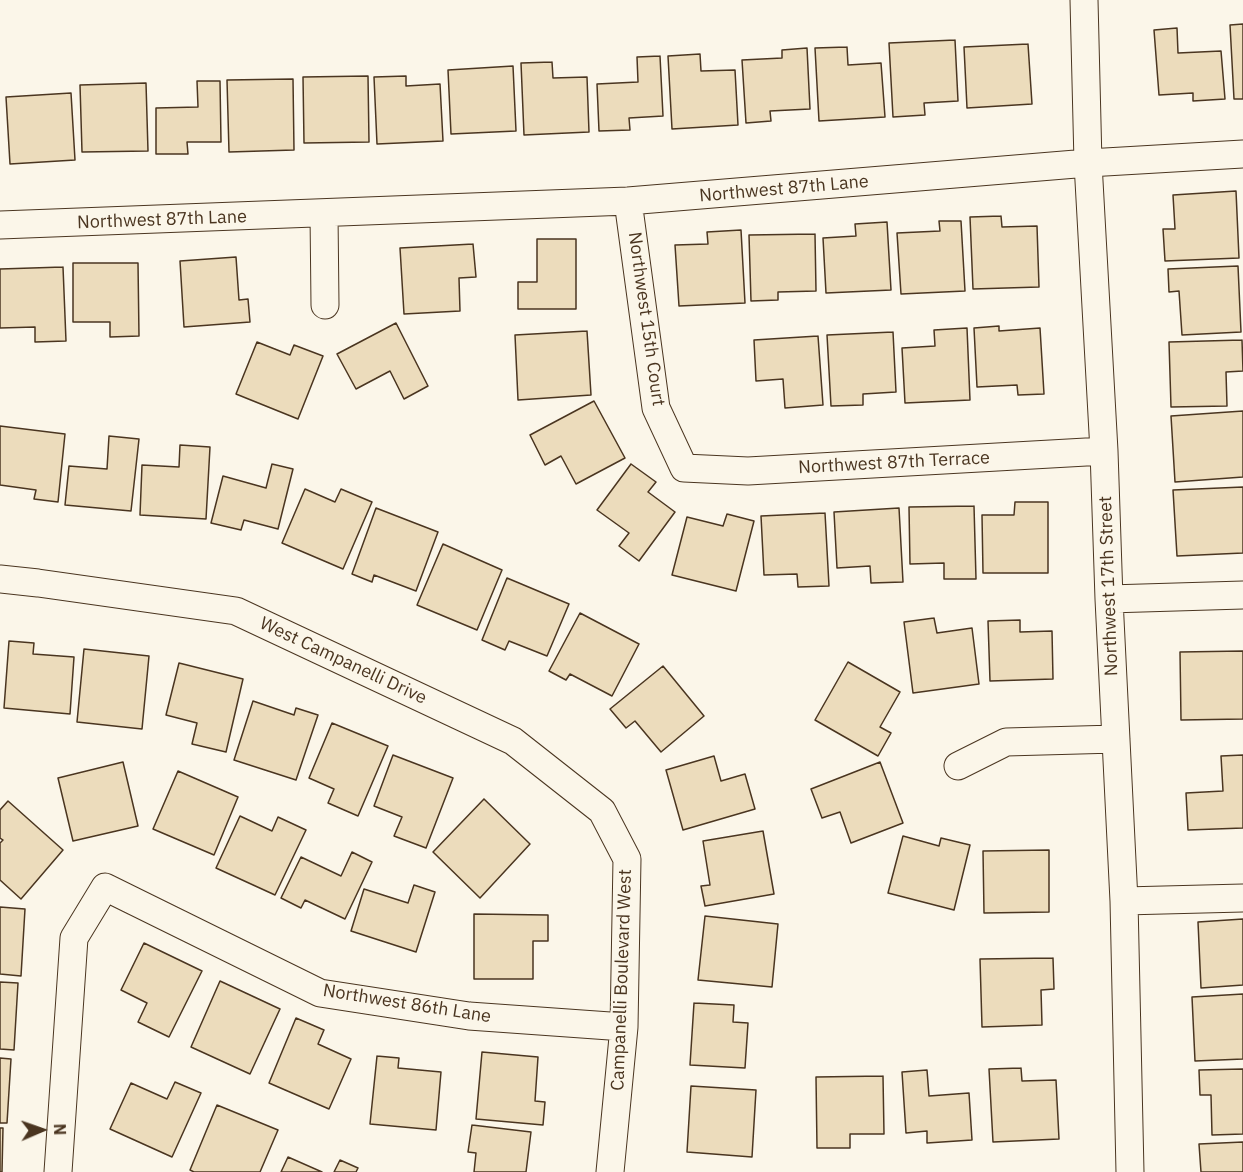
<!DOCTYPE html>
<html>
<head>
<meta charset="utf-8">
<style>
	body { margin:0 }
	#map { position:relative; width:1243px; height:1172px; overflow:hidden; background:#fbf6e9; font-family:"IBM Plex Sans",sans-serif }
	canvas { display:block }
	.north { position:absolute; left:12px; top:1100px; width:60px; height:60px; -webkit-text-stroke:4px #fbf6e9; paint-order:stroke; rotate:88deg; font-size:16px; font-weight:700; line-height:24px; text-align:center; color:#4a3520 }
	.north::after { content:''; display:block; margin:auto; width:21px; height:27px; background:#4a3520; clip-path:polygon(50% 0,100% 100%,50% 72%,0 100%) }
</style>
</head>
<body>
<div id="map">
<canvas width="1243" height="1172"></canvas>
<div class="north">N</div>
</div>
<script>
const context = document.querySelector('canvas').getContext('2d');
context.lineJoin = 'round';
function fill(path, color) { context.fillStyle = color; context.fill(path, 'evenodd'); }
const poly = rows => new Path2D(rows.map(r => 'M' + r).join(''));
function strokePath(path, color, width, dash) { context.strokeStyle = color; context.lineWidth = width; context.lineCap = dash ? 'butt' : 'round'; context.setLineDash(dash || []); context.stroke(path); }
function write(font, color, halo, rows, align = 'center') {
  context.font = font + ' "IBM Plex Sans",sans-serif'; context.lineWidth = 4.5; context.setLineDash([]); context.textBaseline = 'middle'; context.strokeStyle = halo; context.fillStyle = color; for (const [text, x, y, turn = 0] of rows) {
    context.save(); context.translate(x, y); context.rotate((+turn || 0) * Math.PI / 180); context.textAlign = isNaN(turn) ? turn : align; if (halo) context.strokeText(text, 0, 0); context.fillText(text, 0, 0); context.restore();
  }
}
const building = poly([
	[1243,24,1243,99,1234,99,1230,25,1243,24],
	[1177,28,1178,53,1221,51,1225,99,1193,101,1193,93,1159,95,1154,30,1177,28],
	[955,40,958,101,924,103,925,115,893,117,889,43,955,40],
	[1028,44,1032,104,967,108,964,47,1028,44],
	[847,47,848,65,881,63,885,117,819,121,815,48,847,47],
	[807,48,810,109,770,111,771,121,746,123,742,60,782,58,782,50,807,48],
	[700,54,701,71,735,70,738,125,672,129,668,56,700,54],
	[660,56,663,116,629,118,630,130,599,131,597,84,638,82,637,57,660,56],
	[552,62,553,78,587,77,589,132,524,135,521,63,552,62],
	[513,66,516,131,451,134,448,70,513,66],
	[368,76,369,142,304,143,303,77,368,76],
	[406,76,406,86,440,84,443,141,377,144,374,77,406,76],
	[293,79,294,150,229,152,227,80,293,79],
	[197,81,220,81,221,142,187,142,188,154,156,154,156,108,198,107,197,81],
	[146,83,148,151,82,152,80,85,146,83],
	[71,93,75,160,10,164,6,97,71,93],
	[1236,191,1239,258,1165,261,1163,229,1175,229,1173,195,1236,191],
	[1001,216,1002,227,1037,226,1039,287,973,289,970,217,1001,216],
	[939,221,961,221,965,291,901,294,897,233,940,231,939,221],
	[887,222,891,290,826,293,823,238,856,236,855,224,887,222],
	[741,230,745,303,679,306,675,245,708,244,707,232,741,230],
	[815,234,816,291,778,292,778,300,751,301,749,235,815,234],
	[537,239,576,239,576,309,518,309,518,282,537,282,537,239],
	[473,244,476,277,459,278,460,311,404,314,400,248,473,244],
	[236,257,239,300,248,299,250,322,184,327,180,261,236,257],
	[73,263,138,263,139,336,110,337,110,322,73,322,73,263],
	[1238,266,1241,332,1182,335,1179,291,1169,292,1168,269,1238,266],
	[63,267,66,341,35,342,35,327,0,328,0,269,63,267],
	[396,323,428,386,404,399,390,371,356,389,337,354,396,323],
	[999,326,999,331,1040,328,1044,394,1018,395,1017,385,977,387,974,328,999,326],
	[967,328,970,400,905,403,902,348,935,346,934,330,967,328],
	[587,331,591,395,518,400,515,335,587,331],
	[893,332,896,392,863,394,863,405,831,406,827,335,893,332],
	[818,336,823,405,785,408,783,379,756,381,754,340,818,336],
	[1242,340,1243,371,1226,372,1227,406,1171,407,1169,342,1242,340],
	[257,342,290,355,294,345,323,356,298,419,236,394,257,342],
	[594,401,625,458,576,484,561,456,545,465,530,435,594,401],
	[1243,411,1243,477,1175,482,1171,416,1243,411],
	[0,426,65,434,58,502,34,499,36,490,0,485,0,426],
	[109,436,139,439,131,511,65,505,69,466,107,469,109,436],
	[180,445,210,447,206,519,140,515,142,465,179,467,180,445],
	[272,464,293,469,278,529,244,520,241,530,211,523,223,476,266,488,272,464],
	[631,464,656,482,648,492,675,512,639,561,619,546,629,533,597,510,631,464],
	[1243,487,1243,553,1177,556,1173,490,1243,487],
	[305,489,335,502,341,489,372,502,343,569,282,543,305,489],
	[1015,502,1048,502,1048,573,983,573,982,515,1014,515,1015,502],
	[974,506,976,579,944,579,944,563,910,564,909,507,974,506],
	[376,508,438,532,416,591,374,575,372,582,352,574,376,508],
	[899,508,903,582,871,583,870,566,837,568,834,512,899,508],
	[825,513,829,586,798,587,797,574,764,575,761,516,825,513],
	[727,514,754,521,736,591,672,575,687,517,723,526,727,514],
	[443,544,502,570,477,630,417,605,443,544],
	[507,578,569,604,547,656,509,641,505,650,482,640,507,578],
	[580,613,639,644,612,696,570,674,566,680,549,671,580,613],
	[934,618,937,633,972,628,979,684,913,693,904,622,934,618],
	[1020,620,1020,632,1052,631,1053,679,990,681,988,621,1020,620],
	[9,641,34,643,33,654,74,657,70,714,4,708,9,641],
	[84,649,149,656,142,729,77,722,84,649],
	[1243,651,1243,719,1181,720,1180,652,1243,651],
	[848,662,900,692,880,727,891,733,878,756,815,720,848,662],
	[179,663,243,679,226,752,192,744,197,723,166,715,179,663],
	[663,666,704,716,661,752,635,721,626,728,610,709,663,666],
	[253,701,294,715,296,708,318,715,296,780,234,760,253,701],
	[332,723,388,746,358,816,328,803,334,789,309,778,332,723],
	[393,755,453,778,426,848,394,836,402,817,374,806,393,755],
	[1243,755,1243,828,1188,830,1186,793,1223,791,1221,756,1243,755],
	[714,756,721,781,745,774,755,809,683,830,666,770,714,756],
	[123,762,138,826,73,841,58,778,123,762],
	[880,762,903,823,851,843,840,812,822,818,811,789,880,762],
	[178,771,238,797,214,855,153,829,178,771],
	[484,799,530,844,480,898,433,852,484,799],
	[8,801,63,850,21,899,0,880,0,843,3,840,0,838,0,810,8,801],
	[240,816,272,831,278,817,306,830,275,895,216,868,240,816],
	[763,831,774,894,705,906,701,886,710,885,703,841,763,831],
	[903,836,939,846,941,838,970,845,954,910,888,893,903,836],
	[1049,850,1049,912,984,913,983,851,1049,850],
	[352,852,372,862,345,919,305,900,301,908,281,898,301,857,341,876,352,852],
	[414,885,435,892,416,952,351,931,364,889,408,903,414,885],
	[0,907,25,909,21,976,0,974,0,907],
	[474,914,548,915,548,941,533,941,533,979,474,979,474,914],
	[705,916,778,924,772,987,698,980,705,916],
	[1243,919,1243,985,1201,988,1198,922,1243,919],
	[144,943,202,971,169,1037,138,1022,147,1003,121,990,144,943],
	[1053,958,1054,989,1041,990,1042,1025,982,1027,980,959,1053,958],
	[220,981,280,1009,250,1074,191,1047,220,981],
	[0,982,18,983,14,1050,0,1049,0,982],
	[1243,994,1243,1059,1195,1061,1192,997,1243,994],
	[694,1003,734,1005,733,1022,748,1023,745,1068,690,1065,694,1003],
	[296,1018,324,1030,318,1044,351,1059,329,1109,269,1083,296,1018],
	[482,1052,538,1057,535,1101,545,1102,543,1125,476,1119,482,1052],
	[377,1056,399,1058,398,1068,441,1072,436,1130,370,1124,377,1056],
	[0,1058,11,1059,7,1123,0,1123,0,1058],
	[1021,1068,1022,1081,1056,1080,1059,1139,993,1142,989,1069,1021,1068],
	[1243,1069,1243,1134,1212,1135,1211,1095,1200,1095,1199,1070,1243,1069],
	[927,1070,929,1096,969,1093,972,1140,927,1143,927,1131,906,1133,902,1072,927,1070],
	[883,1076,884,1134,850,1134,850,1148,817,1148,816,1077,883,1076],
	[175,1082,201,1093,172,1157,110,1129,131,1083,167,1099,175,1082],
	[691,1086,756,1090,752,1157,687,1152,691,1086],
	[217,1105,278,1130,260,1172,194,1172,190,1170,217,1105],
	[472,1125,531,1132,526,1172,474,1172,476,1153,468,1152,472,1125],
	[0,1128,3,1128,2,1172,0,1172,0,1128],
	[1243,1142,1243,1172,1201,1172,1199,1144,1243,1142],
	[288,1157,322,1172,281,1172,288,1157],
	[340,1160,358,1168,356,1172,334,1172,340,1160]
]);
const street = poly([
	[1084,0,1088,163,1104,451,1109,599,1124,901,1130,1172],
	[628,201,656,408,684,468,748,471,1104,451],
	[324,214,325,305],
	[0,225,628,201,1088,163,1243,154],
	[0,579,38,583,236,611,513,741,602,811,627,859,624,1027,610,1172],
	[1109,599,1243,595],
	[958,766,1006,742,1116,739],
	[1124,901,1243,898],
	[58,1172,74,938,105,887,320,993,469,1016,624,1027]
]);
const streetNames = [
	["Northwest 87th Lane",784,189,-5],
	["Northwest 87th Lane",162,220,-2],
	["Northwest 15th Court",646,319,82],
	["Northwest 87th Terrace",894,463,-3],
	["Northwest 17th Street",1109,586,-92],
	["West Campanelli Drive",343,661,25],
	["Campanelli Boulevard West",622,980,-88],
	["Northwest 86th Lane",407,1004,9]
];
fill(building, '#ecdcbc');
strokePath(building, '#4a3520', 1.5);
strokePath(street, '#4a3520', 29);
strokePath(street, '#fbf6e9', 27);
write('18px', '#4a3520', '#fbf6e9', streetNames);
</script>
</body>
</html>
